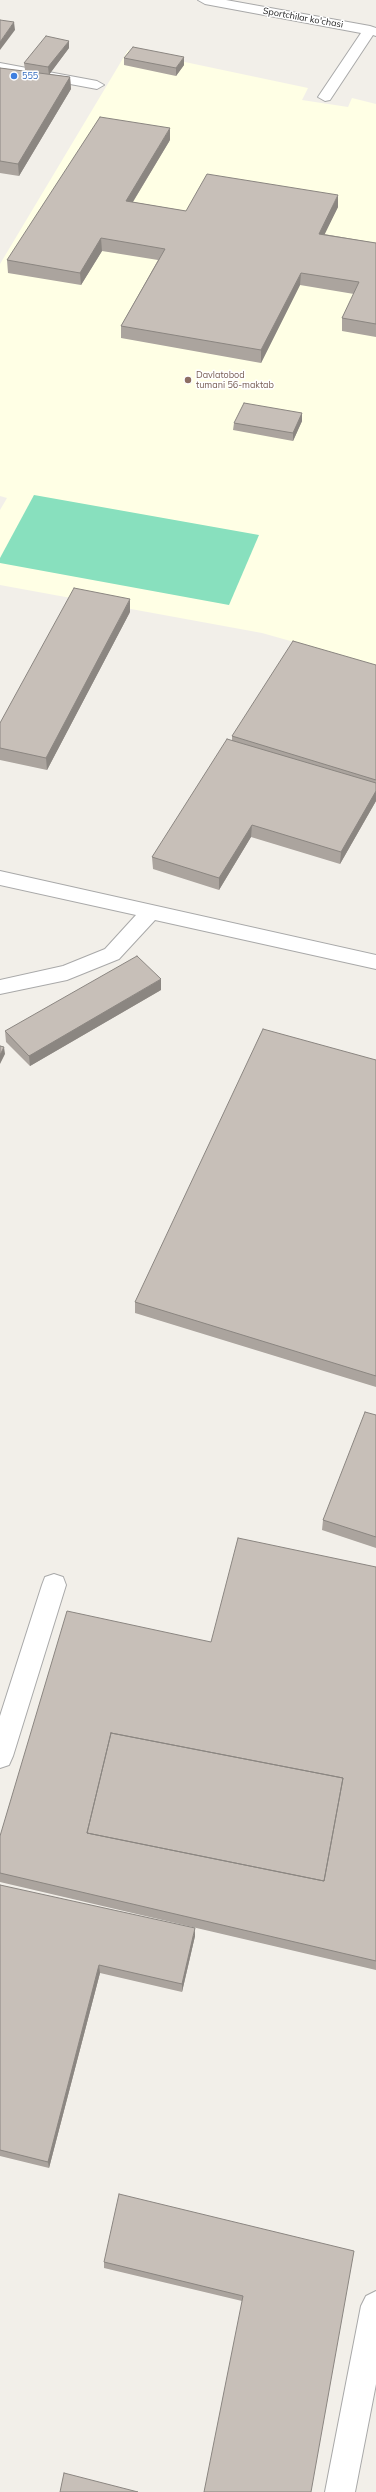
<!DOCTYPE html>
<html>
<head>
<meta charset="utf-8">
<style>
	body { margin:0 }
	canvas { display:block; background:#f2efe9 }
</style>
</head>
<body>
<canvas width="376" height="2492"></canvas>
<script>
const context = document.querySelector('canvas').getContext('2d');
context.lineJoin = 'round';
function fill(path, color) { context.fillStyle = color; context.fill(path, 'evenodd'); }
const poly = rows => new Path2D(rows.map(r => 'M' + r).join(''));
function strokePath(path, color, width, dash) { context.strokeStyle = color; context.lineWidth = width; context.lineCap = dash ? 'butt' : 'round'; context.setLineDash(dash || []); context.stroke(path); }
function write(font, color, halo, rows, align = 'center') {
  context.font = font + ' Mulish,sans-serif'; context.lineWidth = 3; context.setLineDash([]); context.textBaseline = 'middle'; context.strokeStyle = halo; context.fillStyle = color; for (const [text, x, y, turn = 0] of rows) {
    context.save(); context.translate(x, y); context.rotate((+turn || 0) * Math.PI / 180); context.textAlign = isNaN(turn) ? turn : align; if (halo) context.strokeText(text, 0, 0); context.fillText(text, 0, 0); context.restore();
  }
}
const education = poly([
	[128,50,308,88,302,100,348,107,352,98,376,104,376,665,262,633,0,585,0,510,7,498,0,496,0,264]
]);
const pitch = poly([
	[34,495,259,535,229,605,0,563,0,558]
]);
const minor = poly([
	[198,0,226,0,370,26,376,28,376,36,373,35,330,100,325,101,318,97,361,33,205,4,198,0],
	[0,63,97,81,104,85,97,89,0,71,0,63],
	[0,871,376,955,376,969,155,920,119,959,67,980,0,994,0,980,63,966,105,949,136,915,0,885,0,871],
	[54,1574,63,1577,66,1585,13,1756,9,1765,0,1768,0,1716,42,1585,45,1577,54,1574],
	[376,2291,376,2384,355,2492,325,2492,361,2306,366,2296,376,2291]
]);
const wall = poly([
	[69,48,49,74,70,77,71,89,19,176,0,173,0,68,43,74,25,70,24,63],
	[124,58,184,65,176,76,124,65],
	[170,140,133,202,186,211,338,207,324,234,376,243,376,337,342,331,342,318,354,294,300,285,261,363,121,338,121,326,158,260,102,251,81,285,8,273,7,260],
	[302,413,302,421,293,441,233,430,234,423],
	[130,612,47,770,0,760,0,723],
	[376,665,376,801,340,864,251,837,219,890,153,869,152,857,232,741,232,736],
	[161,990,30,1066,6,1042,5,1031],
	[376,1060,376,1387,135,1313,135,1302],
	[376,1415,376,1548,322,1530,323,1520],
	[376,1567,376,1970,0,1882,0,1836,211,1642],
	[0,1885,195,1936,182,1992,100,1973,49,2168,0,2156],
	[354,2251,242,2301,104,2268,104,2262]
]);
const shadedWall = poly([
	[14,22,15,30,0,50,0,42],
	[69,41,69,48,49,75,48,67],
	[184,57,184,65,176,76,176,68],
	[70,77,71,89,19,176,18,164],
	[170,128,170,140,126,213,126,201],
	[338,195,338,207,319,246,319,234],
	[101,238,102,251,81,285,80,273],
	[301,273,300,285,261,363,261,350],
	[302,413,302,421,293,441,293,433],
	[130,599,130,612,47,770,46,758],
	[376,791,376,801,340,864,341,852],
	[252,825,251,837,219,890,219,878],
	[161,979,161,990,30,1066,29,1056],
	[4,1047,5,1054,0,1064,0,1055],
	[195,1928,195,1936,182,1992,182,1984],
	[99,1965,100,1973,49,2168,48,2162]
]);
const building = poly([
	[0,20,14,22,0,42,0,20],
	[46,36,69,41,48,67,24,63,46,36],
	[133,47,184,57,176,68,124,58,133,47],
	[0,68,70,77,18,164,0,161,0,68],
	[100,117,170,128,126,201,186,211,207,174,338,195,319,234,376,243,376,324,342,318,359,282,301,273,261,350,121,326,165,249,101,238,80,273,7,260,100,117],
	[244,403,302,413,293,433,234,423,244,403],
	[74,588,130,599,46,758,0,748,0,723,74,588],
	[293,641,376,665,376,780,232,736,293,641],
	[227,739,376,783,376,791,341,852,252,825,219,878,152,857,227,739],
	[137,956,161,979,29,1056,5,1031,137,956],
	[263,1029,376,1060,376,1376,135,1302,263,1029],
	[0,1046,4,1047,0,1055,0,1046],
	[365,1412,376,1415,376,1537,323,1520,365,1412],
	[238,1538,376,1567,376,1961,0,1873,0,1836,67,1611,211,1642,238,1538],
	[111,1733,343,1778,324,1881,87,1833,111,1733],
	[111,1733,343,1778,324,1881,87,1833,111,1733],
	[0,1885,195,1928,182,1984,99,1965,48,2162,0,2150,0,1885],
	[119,2194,354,2251,311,2492,204,2492,243,2296,104,2262,119,2194],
	[64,2473,138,2492,60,2492,64,2473]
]);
const markers = [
	[14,76,4,"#3f7fe0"],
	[188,380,4,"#8d6e63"]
];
const farStreetnames = [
	["Sportchilar ko'chasi",303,18,10]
];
const farShopnames = [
	["555",22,76]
];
const farEducationnames = [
	["Davlatobod",196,375],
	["tumani 56-maktab",196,385]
];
fill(education, '#ffffe5');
fill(pitch, '#88e0be');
strokePath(minor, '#a9a9a9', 2);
fill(minor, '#fff');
fill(wall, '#aba49e');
fill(shadedWall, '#8b8681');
fill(building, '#c7bfb8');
strokePath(building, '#8b8681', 1);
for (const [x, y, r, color] of markers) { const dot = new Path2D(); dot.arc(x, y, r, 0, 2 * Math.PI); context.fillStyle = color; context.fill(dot); strokePath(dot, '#fff', 1.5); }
write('9px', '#222', '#fff', farStreetnames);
write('9px', '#366cbe', '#fff', farShopnames, 'left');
write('9px', '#785e54', '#fff', farEducationnames, 'left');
</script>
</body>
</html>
